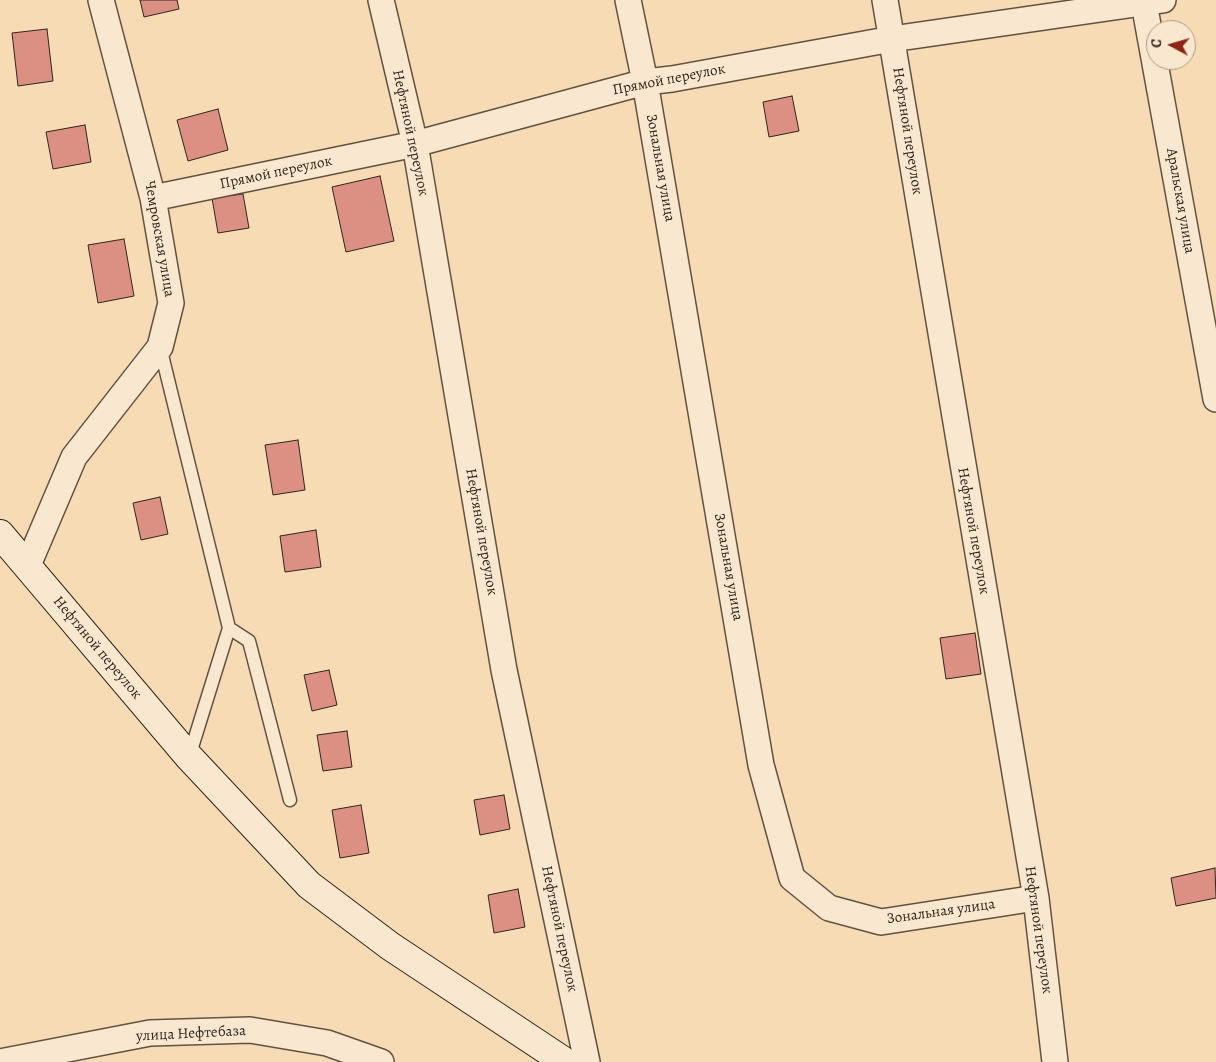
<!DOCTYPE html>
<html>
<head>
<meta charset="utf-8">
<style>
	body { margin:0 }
	#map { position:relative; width:1216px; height:1062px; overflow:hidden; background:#f6dbb5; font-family:Alegreya,serif }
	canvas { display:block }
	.north { position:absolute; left:1146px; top:20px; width:50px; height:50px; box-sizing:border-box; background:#f9e8cf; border:1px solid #a99a87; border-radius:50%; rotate:276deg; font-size:14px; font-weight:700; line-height:20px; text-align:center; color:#30251b }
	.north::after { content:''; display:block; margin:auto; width:18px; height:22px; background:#8f2418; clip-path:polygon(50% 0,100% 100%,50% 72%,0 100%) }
</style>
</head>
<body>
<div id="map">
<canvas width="1216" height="1062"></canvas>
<div class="north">С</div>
</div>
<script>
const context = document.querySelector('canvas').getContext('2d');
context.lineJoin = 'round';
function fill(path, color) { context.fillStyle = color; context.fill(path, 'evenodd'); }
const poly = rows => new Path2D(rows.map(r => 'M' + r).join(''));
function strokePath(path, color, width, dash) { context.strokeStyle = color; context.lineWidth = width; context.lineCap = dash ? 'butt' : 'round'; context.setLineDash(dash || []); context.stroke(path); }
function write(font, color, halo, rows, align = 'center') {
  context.font = font + ' Alegreya,serif'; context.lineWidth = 4; context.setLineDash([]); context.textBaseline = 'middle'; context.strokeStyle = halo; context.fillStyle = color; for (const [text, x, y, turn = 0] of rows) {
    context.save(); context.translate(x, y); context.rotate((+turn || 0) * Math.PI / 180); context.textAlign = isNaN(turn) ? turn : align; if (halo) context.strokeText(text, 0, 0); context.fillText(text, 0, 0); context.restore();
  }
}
const building = poly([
	[140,0,177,0,179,9,144,17,140,0],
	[47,29,53,81,18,86,12,33,47,29],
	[792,96,799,131,769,137,763,102,792,96],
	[218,109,228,150,188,161,177,120,218,109],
	[85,125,91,162,53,169,46,132,85,125],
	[380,176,394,241,346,252,332,187,380,176],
	[243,194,249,228,218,233,212,198,243,194],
	[124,239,134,296,98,303,88,245,124,239],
	[298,440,305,490,273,495,265,445,298,440],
	[160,497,168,534,141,540,133,503,160,497],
	[316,530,321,567,285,572,280,536,316,530],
	[975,633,981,674,946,679,940,638,975,633],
	[329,670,337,705,312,711,304,675,329,670],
	[347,731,352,767,323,771,317,735,347,731],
	[504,795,510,829,480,835,474,800,504,795],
	[361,805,369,853,340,858,332,810,361,805],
	[1215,868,1216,898,1176,906,1171,878,1215,868],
	[518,889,525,927,494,933,488,895,518,889]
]);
const lane = poly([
	[160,347,229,628,189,757],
	[229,628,249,641,290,800]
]);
const street = poly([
	[381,0,415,144,504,670,587,1062],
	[628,0,645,82,761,765,792,878,829,908,881,922,1036,898],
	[885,0,1036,898,1055,1062],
	[1144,3,1216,399],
	[153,198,415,144,645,82,672,79,892,39,1163,0],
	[28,565,74,457,160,347,171,303,153,198,101,0],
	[0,1062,150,1033,250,1030,327,1043,381,1062]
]);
const secondary = poly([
	[0,534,189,757,309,885,390,946,565,1062]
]);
const streetNames = [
	["Прямой переулок",669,80,-11],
	["Нефтяной переулок",907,131,81],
	["Нефтяной переулок",410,133,78],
	["Зональная улица",660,168,80],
	["Прямой переулок",276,173,-12],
	["Аральская улица",1180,201,80],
	["Чемровская улица",159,239,80],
	["Нефтяной переулок",973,531,80],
	["Нефтяной переулок",481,532,80],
	["Зональная улица",728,567,80],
	["Нефтяной переулок",97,648,50],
	["Зональная улица",941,912,-8],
	["Нефтяной переулок",559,929,78],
	["Нефтяной переулок",1038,930,82],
	["улица Нефтебаза",191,1034,-3]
];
fill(building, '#dc9083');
strokePath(building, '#30251b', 1);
strokePath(lane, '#625242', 15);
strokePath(street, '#625242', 28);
strokePath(secondary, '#30251b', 30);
strokePath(lane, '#f9e8cf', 12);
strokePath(street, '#f9e8cf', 25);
strokePath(secondary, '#f9e8cf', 28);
write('15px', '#30251b', '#f9e8cf', streetNames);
</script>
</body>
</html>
